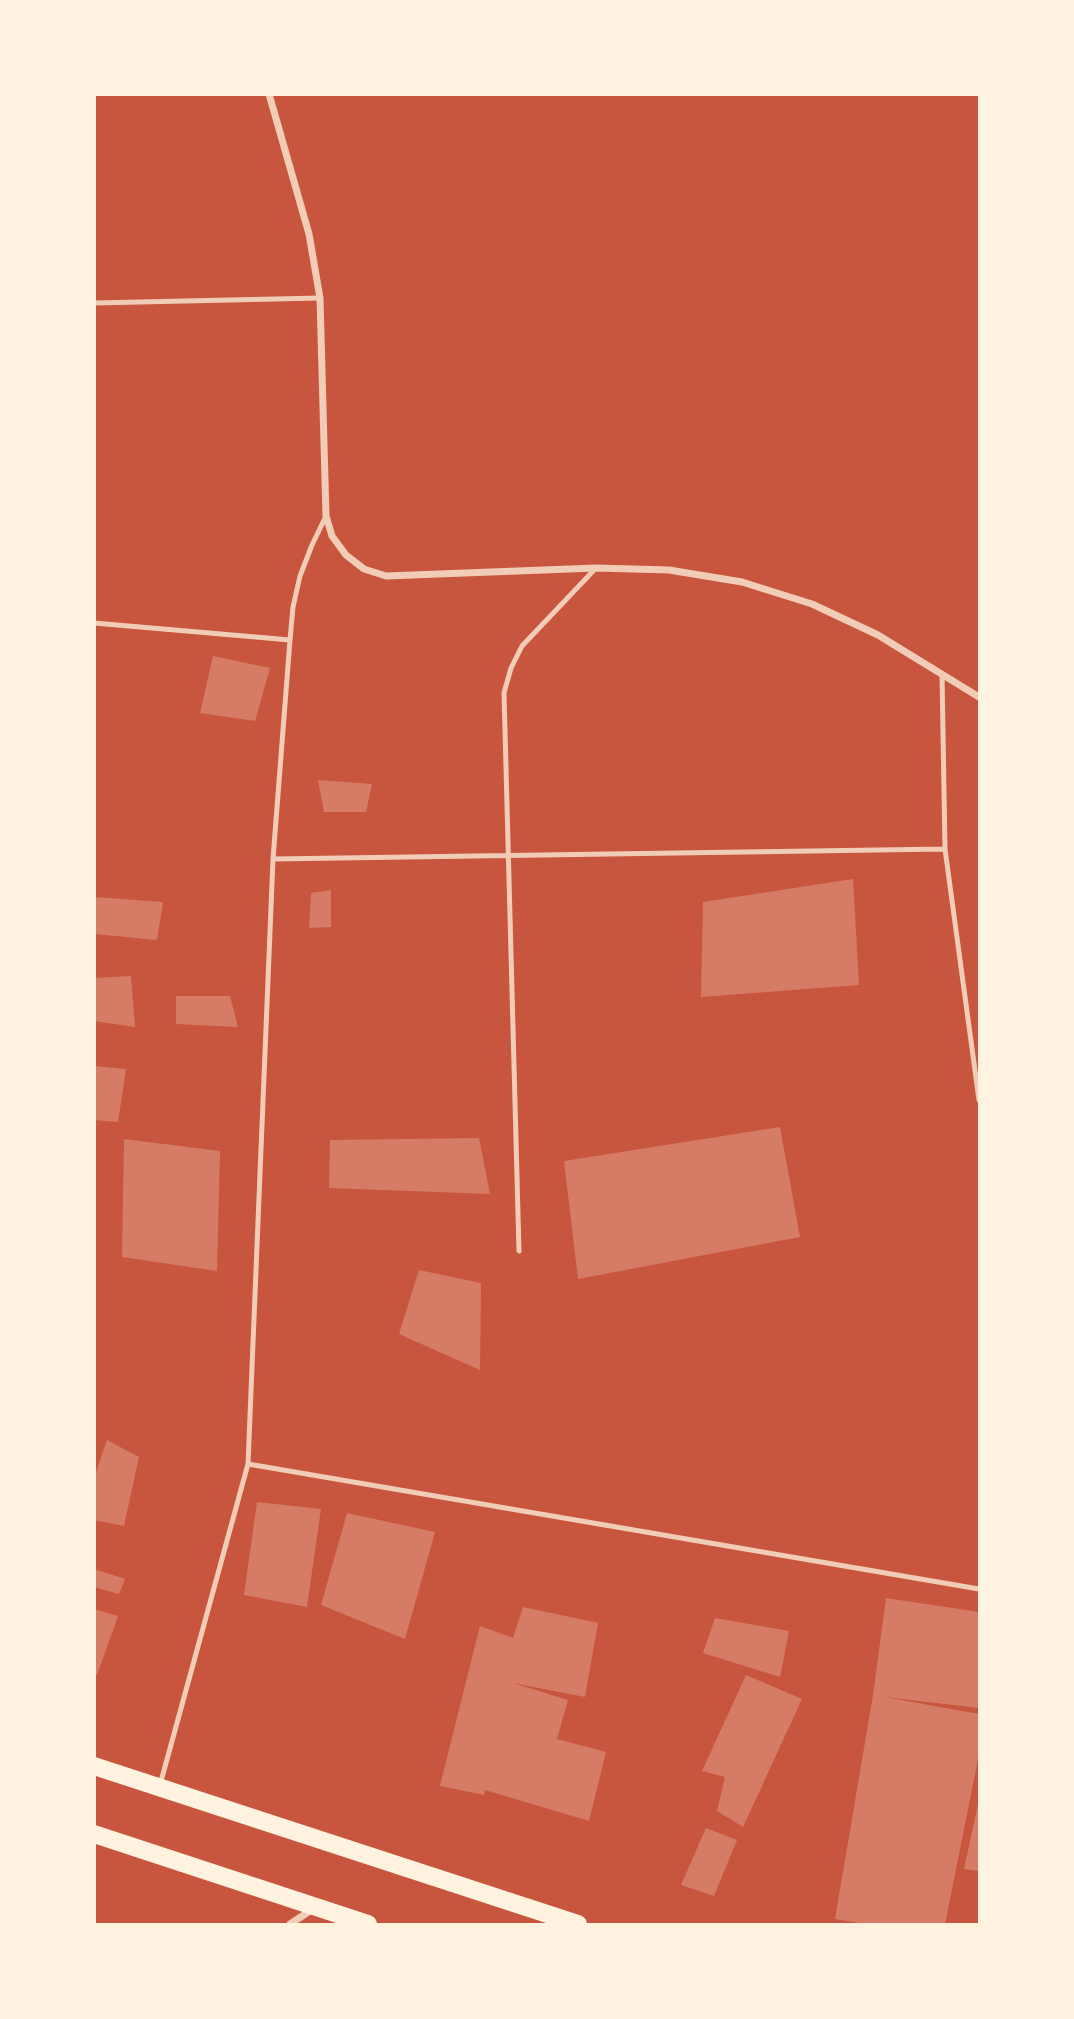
<!DOCTYPE html>
<html>
<head>
<meta charset="utf-8">
<style>
	body { margin:0 }
	#map { position:relative; width:1074px; height:2019px; overflow:hidden; background:#c8553d; font-family:Literata,serif }
	canvas { display:block }
	.frame { position:absolute; inset:0; border:96px solid #fff3e0; pointer-events:none }
</style>
</head>
<body>
<div id="map">
<canvas width="1074" height="2019"></canvas>
<div class="frame"></div>
</div>
<script>
const context = document.querySelector('canvas').getContext('2d');
context.lineJoin = 'round';
function fill(path, color) { context.fillStyle = color; context.fill(path, 'evenodd'); }
const poly = rows => new Path2D(rows.map(r => 'M' + r).join(''));
function strokePath(path, color, width, dash) { context.strokeStyle = color; context.lineWidth = width; context.lineCap = dash ? 'butt' : 'round'; context.setLineDash(dash || []); context.stroke(path); }
const building = poly([
	[213,656,270,668,255,721,200,713],
	[318,780,372,784,366,812,324,812],
	[853,879,859,985,701,997,703,902],
	[331,890,331,927,309,928,311,893],
	[94,897,163,902,157,940,94,934],
	[131,976,135,1027,94,1021,94,978],
	[176,996,230,996,238,1027,176,1024],
	[94,1066,126,1069,118,1122,94,1120],
	[780,1127,800,1237,578,1279,564,1161],
	[479,1138,490,1194,329,1188,330,1140],
	[124,1139,220,1151,217,1271,122,1257],
	[419,1270,481,1283,480,1370,399,1334],
	[107,1440,139,1457,124,1526,94,1520,94,1478],
	[257,1502,321,1509,307,1607,244,1595],
	[347,1513,435,1532,405,1639,321,1605],
	[94,1569,125,1579,119,1594,94,1587],
	[886,1598,979,1612,979,1708,884,1697,979,1714,979,1754,945,1924,865,1924,835,1919,873,1695],
	[523,1607,598,1623,585,1697,513,1683,568,1700,557,1739,606,1752,589,1821,485,1790,484,1795,440,1786,480,1626,513,1638],
	[94,1609,118,1616,97,1675,94,1674],
	[715,1618,789,1631,780,1677,703,1653],
	[746,1675,802,1699,743,1827,717,1811,725,1777,702,1771],
	[978,1804,979,1804,979,1871,964,1869],
	[706,1828,737,1840,714,1896,681,1885]
]);
const service = poly([
	[94,303,320,298],
	[94,623,290,640],
	[942,674,945,849,979,1100],
	[273,859,945,849],
	[519,1251,504,693,511,668,522,646,596,568],
	[248,1464,979,1589],
	[160,1785,248,1464,273,859,290,640,293,607,300,576,312,545,326,516]
]);
const minor = poly([
	[269,94,309,234,320,298,326,516,332,536,346,555,364,569,386,576,596,568,669,570,742,582,812,604,878,635,979,697],
	[290,1924,313,1909]
]);
const primary = poly([
	[94,1766,578,1924],
	[94,1834,368,1924]
]);
fill(building, '#d67c66');
strokePath(service, '#f1ccb7', 5);
strokePath(minor, '#f1ccb7', 7);
strokePath(primary, '#fff3e0', 18);
</script>
</body>
</html>
